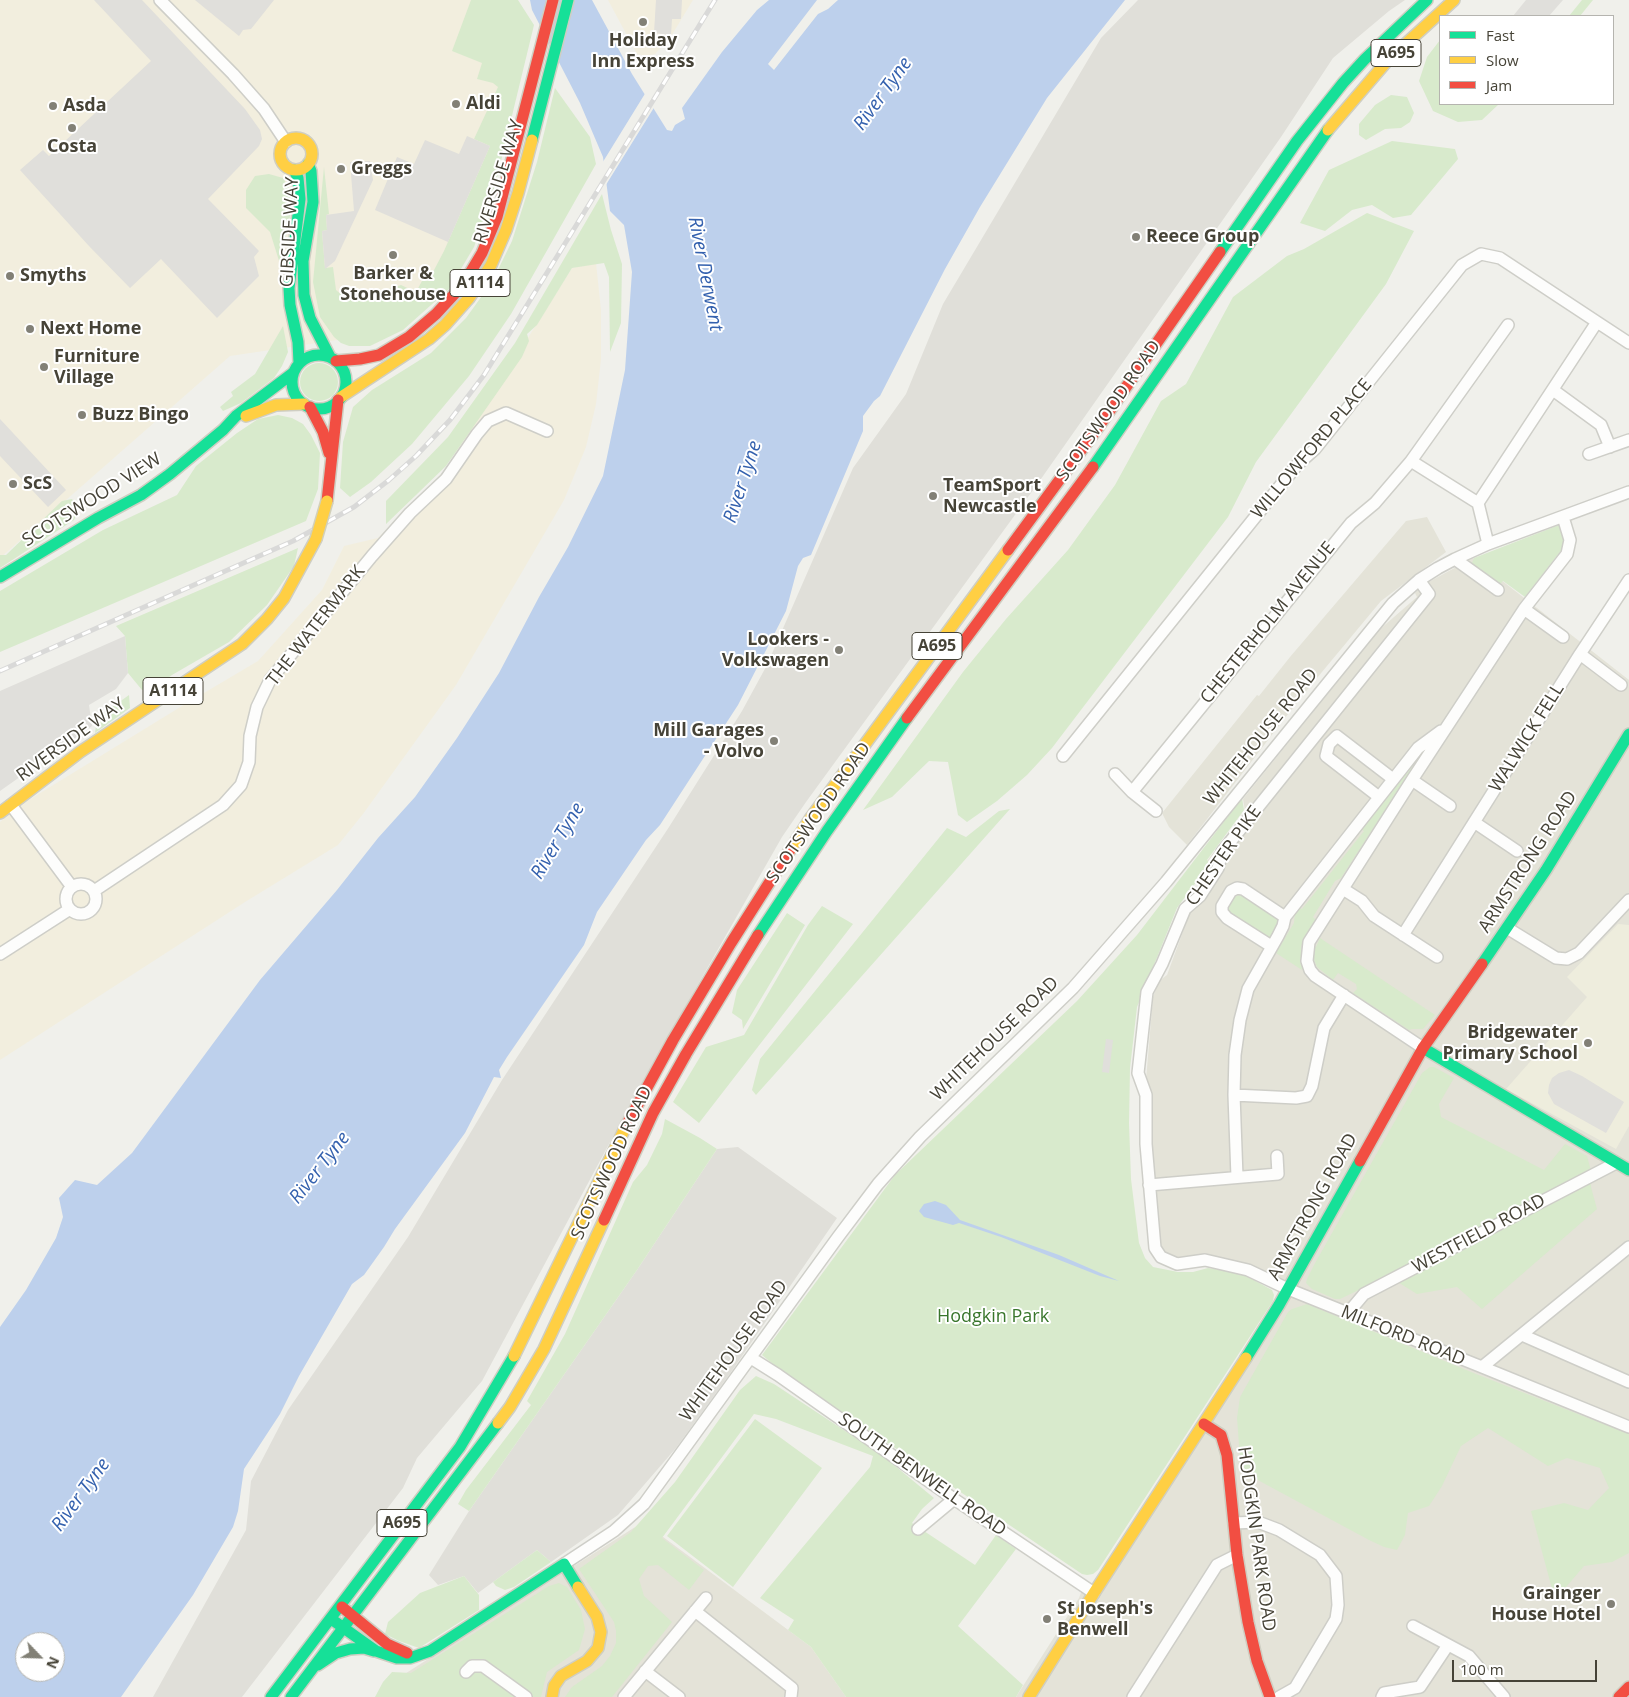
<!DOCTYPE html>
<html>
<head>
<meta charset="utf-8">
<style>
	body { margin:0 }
	#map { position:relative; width:1629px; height:1697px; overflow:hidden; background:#f0f0eb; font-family:"Open Sans",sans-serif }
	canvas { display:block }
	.legend { position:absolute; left:1439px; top:15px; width:175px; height:90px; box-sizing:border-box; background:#fff; border:1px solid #b5b4af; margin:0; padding:6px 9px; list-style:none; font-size:15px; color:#464337 }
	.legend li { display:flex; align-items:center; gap:10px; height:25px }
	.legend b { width:25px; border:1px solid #b5b4af }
	.north { position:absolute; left:15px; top:1632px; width:50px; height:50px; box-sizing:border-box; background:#fff; border:1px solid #b5b4af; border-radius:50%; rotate:114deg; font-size:14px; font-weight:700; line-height:20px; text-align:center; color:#464337 }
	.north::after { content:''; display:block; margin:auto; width:18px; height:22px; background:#828076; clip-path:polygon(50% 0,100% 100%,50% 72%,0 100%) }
	.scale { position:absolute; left:1452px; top:1660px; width:145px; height:22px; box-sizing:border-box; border:2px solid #464337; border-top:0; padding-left:6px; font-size:15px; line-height:18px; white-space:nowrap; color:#464337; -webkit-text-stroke:4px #fff; paint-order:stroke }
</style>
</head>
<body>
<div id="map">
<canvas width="1629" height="1697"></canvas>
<ul class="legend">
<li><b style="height:6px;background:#16e098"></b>Fast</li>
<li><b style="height:6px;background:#ffcf43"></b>Slow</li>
<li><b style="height:6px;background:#f24e42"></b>Jam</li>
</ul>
<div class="north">N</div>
<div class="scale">100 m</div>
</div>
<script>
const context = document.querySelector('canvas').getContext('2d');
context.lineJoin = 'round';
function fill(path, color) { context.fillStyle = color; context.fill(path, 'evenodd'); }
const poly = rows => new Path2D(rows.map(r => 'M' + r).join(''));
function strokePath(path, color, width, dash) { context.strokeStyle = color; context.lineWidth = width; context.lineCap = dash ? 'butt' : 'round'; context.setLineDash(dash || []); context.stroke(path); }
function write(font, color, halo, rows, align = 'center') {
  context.font = font + ' "Open Sans",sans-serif'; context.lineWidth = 4; context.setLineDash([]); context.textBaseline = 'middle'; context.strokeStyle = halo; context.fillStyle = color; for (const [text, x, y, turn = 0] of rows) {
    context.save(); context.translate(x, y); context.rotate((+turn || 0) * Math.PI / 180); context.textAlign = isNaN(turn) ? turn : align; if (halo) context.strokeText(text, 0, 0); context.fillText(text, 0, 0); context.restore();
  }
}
const residential = poly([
	[1427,517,1446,552,1381,601,1302,696,1187,845,1169,827,1162,813,1257,695,1259,696,1290,657,1406,521],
	[1473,558,1629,680,1629,1697,1016,1697,1079,1598,1083,1587,1094,1594,1284,1286,1205,1255,1178,1258,1166,1256,1161,1249,1153,1170,1151,1089,1146,1080,1153,997,1159,981,1167,975,1191,910,1223,867,1207,861,1245,811,1243,799,1379,630,1417,597,1415,593,1425,584],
	[643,1522,811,1647,846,1697,385,1697,400,1677]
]);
const commercial = poly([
	[0,0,487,0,529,44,445,271,378,334,230,356,0,558],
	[608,0,693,0,670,38,655,54,646,56,637,54],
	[596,263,601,310,601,359,596,404,586,447,564,500,456,685,363,814,338,845,245,902,0,1060,0,822,24,803,182,706,258,661,322,590,344,546,378,538,444,471,572,268]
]);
const industrial = poly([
	[1138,0,1405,0,1389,11,1333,58,1281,137,1036,486,806,802,782,837,639,1088,482,1381,417,1458,403,1488,242,1697,153,1697,246,1530,251,1481,288,1410,408,1237,502,1080,669,827,742,711,767,665,853,468,906,394,943,304,1101,38],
	[738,1147,837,1218,729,1375,676,1448,618,1515,551,1562,537,1550,478,1593,464,1576,438,1585,429,1575,469,1511,637,1270,717,1149]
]);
const education = poly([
	[1618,924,1629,925,1629,1126,1616,1149,1506,1089,1587,997,1567,977]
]);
const green = poly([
	[471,0,518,0,534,25,494,190,474,247,449,289,403,330,370,346,349,346,341,343,334,337,320,317,313,282,324,167,329,214,326,215,327,230,322,231,325,268,333,267,336,290,344,297,361,298,401,285,416,292,428,270,433,272,444,251,490,146,474,139,498,87,493,83,477,79,482,63,452,51],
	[1582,0,1593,0,1580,16,1569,16],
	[1440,40,1440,104,1499,104,1482,120,1458,122,1433,111,1419,81,1427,57],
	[555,88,590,137,596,164,511,314,469,376,412,444,371,482,350,497,340,488,343,442,353,407,372,390,431,353,466,318,492,282,512,241,537,162],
	[1391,95,1407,97,1414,113,1410,122,1401,128,1385,129,1366,140,1359,135,1359,124,1375,105],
	[1392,141,1455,149,1458,159,1411,215,1393,218,1372,205,1352,210,1325,231,1300,223,1329,170],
	[269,174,283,178,289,188,293,202,280,264,270,232,246,208,246,190,255,176],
	[602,194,611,230,622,264,621,323,610,352,609,277,604,263,572,268,537,325,527,334,529,341,522,357,446,466,386,524,386,501,448,437,515,343],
	[1367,213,1414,231,1386,284,1256,462,1228,517,1052,748,1027,775,997,801,967,822,958,815,948,762,929,761,892,797,863,810,963,672,1006,619,1068,550,1115,485,1161,401,1186,384,1233,297,1287,256,1304,249],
	[283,326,288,352,282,366,274,378,241,403,223,411,220,407,233,396,231,392,255,374],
	'300 382a19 19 0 1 1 38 0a19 19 0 1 1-38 0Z',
	[278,415,292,418,303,424,311,435,320,453,318,489,306,521,0,652,0,591,103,530,177,495,196,466,237,433,258,419],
	[72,499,77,506,78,512,74,520,0,568,0,555,6,555,62,501],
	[1559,525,1565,543,1564,547,1525,597,1503,581,1500,584,1487,574,1482,575,1473,569,1472,563,1474,558],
	[298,548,294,566,267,605,229,642,172,675,157,686,142,690,128,673,125,636,116,626],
	[129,695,130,708,95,733,97,718],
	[1422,753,1341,878,1335,881,1313,917,1316,920,1301,946,1303,967,1302,970,1276,953,1294,923,1295,913,1299,908,1302,909,1364,831,1361,829],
	[1242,798,1244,810,1207,860,1210,863,1177,908,1137,1007,1130,1068,1129,1123,1131,1179,1139,1243,1145,1258,1153,1267,1178,1272,1193,1272,1208,1268,1241,1273,1272,1290,1274,1295,1273,1301,1098,1570,1093,1574,1087,1575,1082,1574,781,1371,762,1355,895,1175,1077,1001,1137,935],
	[1010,809,782,1066,756,1095,752,1090,760,1059,947,828,966,837,999,811],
	[1239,895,1244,897,1277,917,1280,922,1273,937,1268,937,1229,914,1227,909,1234,897],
	[822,906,853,924,699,1123,673,1102,706,1047,744,1035,808,925],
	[787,913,805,925,743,1029,742,1020,732,1013,737,990],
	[1320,938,1435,1015,1423,1029,1412,1029,1409,1030,1353,993,1357,989,1356,984,1338,973,1333,980,1317,967,1313,957,1313,947,1316,947],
	[1430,1067,1434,1067,1454,1078,1439,1104,1441,1117,1544,1170,1565,1144,1587,1156,1590,1167,1591,1187,1597,1209,1482,1309,1457,1287,1417,1294,1388,1276,1340,1299,1335,1299,1312,1289,1306,1283,1307,1279,1314,1265,1422,1073],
	[665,1119,700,1138,717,1149,637,1270,469,1511,458,1504,466,1490,531,1405,527,1401,565,1334,633,1182,647,1165,662,1134],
	[1307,1304,1476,1374,1629,1434,1629,1553,1612,1562,1584,1566,1555,1600,1531,1511,1564,1503,1588,1510,1609,1488,1600,1468,1567,1458,1548,1466,1488,1428,1461,1446,1442,1486,1429,1506,1408,1513,1405,1535,1397,1550,1384,1547,1369,1540,1241,1471,1237,1418,1240,1397,1288,1312,1292,1309],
	[756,1376,774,1384,883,1456,934,1498,922,1509,912,1523,975,1565,996,1535,1016,1549,958,1626,1023,1685,1016,1697,846,1697,811,1647,788,1630,794,1620,760,1598,870,1467,873,1456,776,1419,754,1414,662,1538,704,1570,689,1590,658,1565,648,1566,639,1579,644,1596,672,1622,612,1697,565,1697,572,1687,602,1666,610,1656,616,1643,616,1631,614,1622,579,1569,631,1532,675,1482,740,1390],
	[755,1419,822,1468,733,1587,667,1536],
	[537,1550,551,1562,514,1587,505,1590,496,1586,493,1582],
	[464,1576,479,1595,479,1610,419,1648,399,1641,385,1634,388,1622,420,1593],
	[559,1583,567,1587,581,1610,585,1629,579,1650,547,1672,541,1697,375,1697,383,1682,392,1672,411,1673,549,1586]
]);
const parking = poly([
	[94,0,142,0,245,109,260,130,262,139,259,146,208,199,259,251,254,257,259,276,217,318,161,259,130,288,89,246,20,170,43,150,49,156,151,61],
	[195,0,274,0,251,29,243,30,239,36],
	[656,0,682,0,681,19,672,19,671,35,654,33],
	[1526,0,1563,0,1549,16,1513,16],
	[467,136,490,146,448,242,375,210,397,157,414,164,425,140,459,154],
	[370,161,373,180,335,261,325,269,322,231,327,230,326,215,354,211,350,162],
	[0,419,66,490,48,507,0,456],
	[125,636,128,673,116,689,89,705,92,726,0,791,0,691],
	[1106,1039,1113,1040,1109,1073,1102,1072],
	[1569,1070,1582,1076,1624,1102,1606,1133,1554,1104,1548,1093,1549,1085,1552,1078,1559,1073]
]);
const water = poly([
	[530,0,592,0,632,74,667,130,672,131,675,125,685,119,682,108,722,52,757,10,769,0,1125,0,1047,98,980,207,945,269,880,396,874,401,863,416,863,431,811,555,803,558,798,566,786,611,738,705,660,825,646,840,597,912,584,945,507,1057,499,1070,501,1078,494,1077,465,1133,395,1229,384,1247,364,1275,352,1284,299,1376,280,1414,244,1469,238,1511,233,1527,193,1595,121,1697,0,1697,0,1327,26,1290,56,1238,63,1217,59,1198,75,1180,97,1185,132,1153,260,980,337,890,378,838,415,797,457,738,499,673,539,597,568,547,603,476,625,370,632,272,624,225,610,211,603,157,580,103,532,10],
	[25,1642,55,1642,55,1672,25,1672],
	[935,1201,946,1205,960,1220,1059,1255,1119,1281,1100,1276,1001,1237,959,1223,953,1225,924,1217,919,1211,924,1204]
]);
const pier = poly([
	[817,0,838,0,828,9,818,14,774,70,768,64],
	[646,92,655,106,604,188,601,165]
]);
const street = poly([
	[160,0,233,74,264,109,286,142],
	[1553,390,1601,425,1610,447],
	[1589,454,1629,440],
	[1478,503,1597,322,1629,343],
	[1488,544,1478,503,1411,461,1508,325],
	[1455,559,1498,590],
	[1419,580,1429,594,1222,852,1218,868,1200,896,1185,909,1162,964,1147,992,1138,1073,1146,1095,1146,1144,1155,1248,1161,1257,1177,1264,1205,1260,1248,1270,1288,1289,1482,1367,1629,1247],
	[1524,609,1563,637],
	[1580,654,1621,685],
	[1063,756,1297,465,1315,449,1462,265,1481,254,1500,258,1597,322],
	[1115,774,1132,792,1156,811],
	[1412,780,1450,806],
	[1132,792,1351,523,1375,503,1411,461],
	[1379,797,1326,756,1329,744,1337,736,1393,779],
	[11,805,72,887],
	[1474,822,1517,851],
	'66 899a15 15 0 1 1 30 0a15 15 0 1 1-30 0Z',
	[1343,889,1362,901,1374,916,1437,957],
	[94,891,223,805,241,785,249,762,250,736,257,707,270,680,372,556,410,513,446,479,477,434,488,421,506,413,547,431],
	[1285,917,1418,748,1441,731],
	[1507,928,1556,958,1567,959,1579,953,1629,900],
	[1403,935,1580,654,1629,580],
	[0,954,70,909],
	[1423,1048,1315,976,1310,970,1307,961,1309,942,1412,780,1524,609,1567,554,1570,540,1563,517],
	[1234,1095,1296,1098,1307,1096,1312,1086,1324,1028,1344,995],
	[1237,1177,1234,1095,1235,1055,1240,1020,1248,989,1278,936,1283,926,1285,917,1243,889,1237,888,1231,891,1222,906,1222,912,1227,918,1271,946],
	[1149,1185,1278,1174,1277,1156],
	[1348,1313,1364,1294,1616,1163],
	[1522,1335,1629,1382],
	[751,1358,778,1375,954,1499,1094,1593],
	[1482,1367,1629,1427],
	[1234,1523,1258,1522,1279,1530,1320,1555,1336,1576,1338,1605,1336,1619,1295,1688,1279,1697],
	[918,1529,954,1499],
	[564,1564,614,1531,644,1504,838,1237,878,1184,920,1137,1073,988,1166,882,1393,603,1419,580,1438,568,1455,559,1488,544,1629,492],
	[695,1611,792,1688,791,1697],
	[1413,1626,1469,1656,1504,1697],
	[645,1671,679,1697],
	[466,1672,472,1666,483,1666,526,1697],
	[624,1697,706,1598],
	[1133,1697,1217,1565,1237,1555],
	[1382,1697,1384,1693,1420,1687,1448,1645]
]);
const fast = poly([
	[532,140,568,0],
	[308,164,311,171,313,202,303,261,304,295,310,318,330,357],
	[294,170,298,178,300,199,289,288,290,305,298,342,299,363],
	[1220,252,1297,141,1343,83,1365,59,1427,0],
	'292 382a27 27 0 1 1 54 0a27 27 0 1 1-54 0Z',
	[1093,467,1328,130],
	[0,577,98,518,141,495,170,474,223,430,236,416,293,373],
	[758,935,827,831,907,718],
	[1482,964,1546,870,1629,734],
	[1423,1048,1629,1170],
	[1246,1358,1279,1305,1360,1161],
	[334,1621,376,1651,397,1658,410,1658,430,1651,564,1564,578,1587],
	[318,1665,336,1653,350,1649,364,1648,374,1651],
	[271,1697,460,1447,514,1356],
	[291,1697,498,1423]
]);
const slow = poly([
	[1328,130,1388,60,1454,0],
	'280 154a16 16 0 1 1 32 0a16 16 0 1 1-32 0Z',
	[341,397,429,339,445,325,469,298,491,265,506,230,518,193,532,140],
	[246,416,276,405,304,404],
	[0,813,80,752,242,644,267,619,284,598,316,539],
	[790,850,810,819,1008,550],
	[514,1356,626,1126],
	[498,1423,510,1407,544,1349,604,1220],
	[552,1697,554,1686,561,1676,587,1661,598,1648,601,1632,597,1617,578,1587],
	[1029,1697,1094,1593,1246,1358]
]);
const jam = poly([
	[336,361,360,359,379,355,409,337,436,314,460,288,470,273,482,253,497,217,553,0],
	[310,407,323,432,329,453],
	[327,501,338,400],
	[1008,550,1099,426,1220,252],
	[907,718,1093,467],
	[626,1126,673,1040,731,943,790,850],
	[1360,1161,1423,1048,1482,964],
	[604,1220,653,1113,686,1054,758,935],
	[1204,1424,1221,1435,1227,1455,1237,1555,1248,1622,1257,1661,1270,1697],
	[342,1607,387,1644,407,1653],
	[1619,1697,1629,1687]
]);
const rail = poly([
	[0,671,293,541,354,507,389,480,416,456,450,420,484,375,715,0]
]);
const slowBridge = poly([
	[316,539,327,501]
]);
const markers = [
	[643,22,5,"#828076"],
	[456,104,5,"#828076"],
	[53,106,5,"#828076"],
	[72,128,5,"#828076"],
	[341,169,5,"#828076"],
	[1136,237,5,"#828076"],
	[393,255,5,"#828076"],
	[10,276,5,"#828076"],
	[30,329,5,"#828076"],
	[44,367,5,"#828076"],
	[82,415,5,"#828076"],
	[13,484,5,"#828076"],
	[933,496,5,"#828076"],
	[839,650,5,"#828076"],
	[774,741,5,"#828076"],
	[1588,1043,5,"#828076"],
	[1611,1604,5,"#828076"],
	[1047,1619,5,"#828076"]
];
const shields = [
	[1396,53,50],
	[480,283,60],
	[937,646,50],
	[173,691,60],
	[402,1523,50]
];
const shieldNames = [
	["A695",1396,53],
	["A1114",480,283],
	["A695",937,646],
	["A1114",173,691],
	["A695",402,1523]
];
const poiNames = [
	["Holiday",643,41,"center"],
	["Inn Express",643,62,"center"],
	["Aldi",466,104],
	["Asda",63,106],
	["Costa",72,147,"center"],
	["Greggs",351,169],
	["Reece Group",1146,237],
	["Barker &",393,274,"center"],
	["Stonehouse",393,295,"center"],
	["Smyths",20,276],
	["Next Home",40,329],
	["Furniture",54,357],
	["Village",54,378],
	["Buzz Bingo",92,415],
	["ScS",23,484],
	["TeamSport",943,486],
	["Newcastle",943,507],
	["Lookers -",829,640,"right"],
	["Volkswagen",829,661,"right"],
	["Mill Garages",764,731,"right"],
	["- Volvo",764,752,"right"],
	["Bridgewater",1578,1033,"right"],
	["Primary School",1578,1054,"right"],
	["Grainger",1601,1594,"right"],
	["House Hotel",1601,1615,"right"],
	["St Joseph's",1057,1609],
	["Benwell",1057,1630]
];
const streetNames = [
	["RIVERSIDE WAY",499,182,-73],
	["GIBSIDE WAY",290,232,-87],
	["SCOTSWOOD ROAD",1109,411,-55],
	["WILLOWFORD PLACE",1312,449,-50],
	["SCOTSWOOD VIEW",92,500,-32],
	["CHESTERHOLM AVENUE",1268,623,-51],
	["THE WATERMARK",316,626,-52],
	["WHITEHOUSE ROAD",1261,737,-51],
	["WALWICK FELL",1527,738,-58],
	["RIVERSIDE WAY",71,740,-36],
	["SCOTSWOOD ROAD",819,813,-55],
	["CHESTER PIKE",1224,856,-55],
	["ARMSTRONG ROAD",1528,862,-57],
	["WHITEHOUSE ROAD",995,1039,-44],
	["SCOTSWOOD ROAD",612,1163,-65],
	["ARMSTRONG ROAD",1313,1207,-61],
	["WESTFIELD ROAD",1479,1234,-28],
	["MILFORD ROAD",1403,1336,22],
	["WHITEHOUSE ROAD",734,1351,-54],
	["SOUTH BENWELL ROAD",922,1475,35],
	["HODGKIN PARK ROAD",1256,1539,82]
];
const parkNames = [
	["Hodgkin Park",993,1317]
];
const waterNames = [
	["River Tyne",883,94,-54],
	["River Derwent",705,274,79],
	["River Tyne",743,482,-72],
	["River Tyne",558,841,-59],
	["River Tyne",320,1168,-52],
	["River Tyne",81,1495,-54]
];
fill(residential, '#e4e3d8');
fill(commercial, '#f2eede');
fill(industrial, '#e0dfd9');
fill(education, '#eeeddd');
fill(green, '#d8eacc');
fill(parking, '#e0dfdb');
fill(water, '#bdd0ec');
fill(pier, '#f0f0eb');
strokePath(street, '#cecec8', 14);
strokePath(fast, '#cfcec2', 14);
strokePath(slow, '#cfcec2', 14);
strokePath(jam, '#cfcec2', 14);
strokePath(street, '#fdfdfc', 11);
strokePath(fast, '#16e098', 11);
strokePath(slow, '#ffcf43', 11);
strokePath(jam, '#f24e42', 11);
strokePath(rail, '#d9d9d8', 5);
strokePath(rail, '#fff', 3, [9]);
strokePath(slowBridge, '#d2d0b9', 14, []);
strokePath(slowBridge, '#ffcf43', 11);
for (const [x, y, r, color] of markers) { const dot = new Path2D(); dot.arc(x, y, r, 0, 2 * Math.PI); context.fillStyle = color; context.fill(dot); strokePath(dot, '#fff', 2); }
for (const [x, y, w] of shields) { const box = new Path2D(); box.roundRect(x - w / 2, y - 13.5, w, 27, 4); context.fillStyle = '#fff'; context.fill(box); strokePath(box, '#464337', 1); }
write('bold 16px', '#464337', null, shieldNames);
write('bold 18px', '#464337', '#fff', poiNames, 'left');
write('18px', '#464337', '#fff', streetNames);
write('18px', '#39762c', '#fff', parkNames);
write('italic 19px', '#3461ae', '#fff', waterNames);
</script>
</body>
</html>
